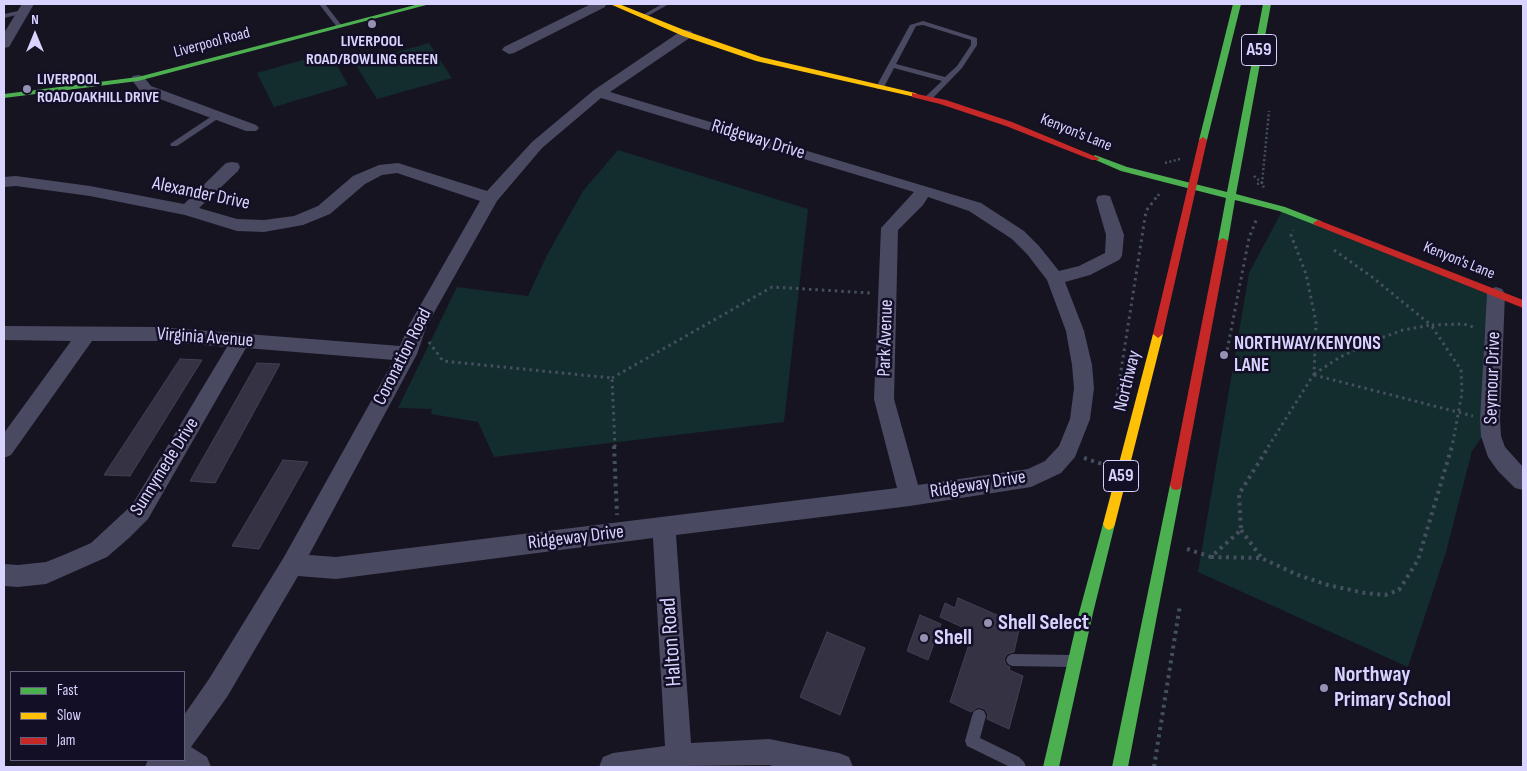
<!DOCTYPE html>
<html>
<head>
<meta charset="utf-8">
<style>
	body { margin:0 }
	#map { position:relative; width:1527px; height:771px; overflow:hidden; background:#161421; font-family:"Sofia Sans Condensed",sans-serif }
	canvas { display:block }
	.frame { position:absolute; inset:0; border:5px solid #d9d4ff; pointer-events:none }
	.legend { position:absolute; left:10px; top:671px; width:175px; height:90px; box-sizing:border-box; background:#130f26; border:1px solid #625e7d; margin:0; padding:6px 9px; list-style:none; font-size:15px; color:#d9d4ff }
	.legend li { display:flex; align-items:center; gap:10px; height:25px }
	.legend b { width:25px; border:1px solid #625e7d }
	.north { position:absolute; left:10px; top:10px; width:50px; height:50px; -webkit-text-stroke:4px #130f26; paint-order:stroke; rotate:0deg; font-size:14px; font-weight:700; line-height:20px; text-align:center; color:#d9d4ff }
	.north::after { content:''; display:block; margin:auto; width:18px; height:22px; background:#d9d4ff; clip-path:polygon(50% 0,100% 100%,50% 72%,0 100%) }
</style>
</head>
<body>
<div id="map">
<canvas width="1527" height="771"></canvas>
<div class="frame"></div>
<ul class="legend">
<li><b style="height:6px;background:#4caf50"></b>Fast</li>
<li><b style="height:6px;background:#ffc107"></b>Slow</li>
<li><b style="height:6px;background:#c62828"></b>Jam</li>
</ul>
<div class="north">N</div>
</div>
<script>
const context = document.querySelector('canvas').getContext('2d');
context.lineJoin = 'round';
function fill(path, color) { context.fillStyle = color; context.fill(path, 'evenodd'); }
const poly = rows => new Path2D(rows.map(r => 'M' + r).join(''));
function strokePath(path, color, width, dash) { context.strokeStyle = color; context.lineWidth = width; context.lineCap = dash ? 'butt' : 'round'; context.setLineDash(dash || []); context.stroke(path); }
function write(font, color, halo, rows, align = 'center') {
  context.font = font + ' "Sofia Sans Condensed",sans-serif'; context.lineWidth = 5; context.setLineDash([]); context.textBaseline = 'middle'; context.strokeStyle = halo; context.fillStyle = color; for (const [text, x, y, turn = 0] of rows) {
    context.save(); context.translate(x, y); context.rotate((+turn || 0) * Math.PI / 180); context.textAlign = isNaN(turn) ? turn : align; if (halo) context.strokeText(text, 0, 0); context.fillText(text, 0, 0); context.restore();
  }
}
const green = poly([
	[429,43,452,78,377,99,355,64],
	[330,52,348,85,274,107,257,73],
	[618,150,808,209,784,422,494,457,478,422,431,414,432,409,398,408,457,287,528,296,547,255,583,191],
	[1282,211,1491,295,1484,335,1486,432,1472,451,1446,552,1408,667,1198,572,1249,273]
]);
const building = poly([
	[180,359,202,360,130,476,104,475,180,359],
	[257,363,280,364,215,483,190,481,257,363],
	[283,460,308,462,259,549,232,546,283,460],
	[958,598,1020,625,1014,652,1007,654,1004,659,1006,665,1010,667,1009,670,1023,676,1009,729,987,719,988,715,985,709,978,707,971,712,950,702,973,632,940,617,945,603,955,608,958,598],
	[920,615,941,624,928,660,907,651,920,615],
	[827,632,865,648,840,715,800,697,827,632]
]);
const pathFar2 = poly([
	[1165,163,1180,159],
	[1254,176,1262,183,1264,188],
	[1257,184,1262,183,1269,111],
	[1158,196,1159,194]
]);
const pathFar1 = poly([
	[1334,250,1372,277,1431,325,1464,324,1476,328],
	[429,342,443,361,612,378,615,447],
	[1226,356,1249,238,1257,218],
	[1314,374,1340,357,1378,339,1403,330,1431,325,1461,370,1462,393,1452,447],
	[1314,375,1473,416],
	[612,378,772,287,870,293],
	[1117,396,1146,211,1159,194],
	[1268,447,1314,374,1316,322,1306,274,1291,235,1293,230]
]);
const path = poly([
	[614,446,617,515],
	[1084,458,1102,464],
	[1241,530,1261,557],
	[1187,549,1211,557,1241,530,1239,494,1269,446],
	[1211,557,1261,558,1298,575,1328,585,1365,593,1385,595,1399,590,1418,560,1452,446],
	[1154,767,1180,605]
]);
const lane = poly([
	[319,4,325,4,342,26,341,27,337,27,319,4],
	[662,4,669,4,646,17,641,16,662,4],
	[23,10,26,12,25,13,4,18,4,14,23,10],
	[923,21,977,38,977,45,962,68,931,100,924,98,942,81,894,68,883,89,877,89,876,87,910,25,923,21],
	[923,25,971,40,971,45,957,66,945,77,896,64,916,26,923,25],
	[215,114,221,114,222,116,177,146,171,146,170,144,215,114],
	[1012,654,1071,655,1075,657,1077,661,1075,665,1071,667,1012,666,1008,664,1006,660,1008,656,1012,654],
	[979,709,984,711,986,716,980,738,1019,757,1024,762,1026,767,1010,767,967,746,965,741,972,716,974,711,979,709]
]);
const street = poly([
	[22,4,34,4,9,47,4,48,4,33,22,4],
	[591,4,606,4,605,7,514,53,509,54,502,50,504,47,591,4],
	[686,30,691,31,693,34,691,37,610,92,981,203,1024,231,1039,246,1059,271,1079,266,1105,253,1106,235,1096,200,1098,196,1104,195,1110,196,1124,235,1122,256,1119,260,1090,275,1065,282,1084,331,1092,365,1094,388,1090,419,1075,457,1061,473,1031,487,910,506,676,535,691,743,769,739,839,753,849,757,853,767,777,767,769,765,599,767,603,757,613,753,665,746,653,538,336,579,298,576,227,697,191,747,207,757,211,767,145,767,148,760,184,760,184,715,209,679,284,557,394,360,246,348,148,519,129,538,107,557,46,584,18,587,4,586,4,564,18,565,46,562,66,554,91,543,132,505,227,347,158,341,92,341,11,455,4,458,4,433,71,341,4,340,4,326,158,327,400,346,409,325,480,201,397,173,382,175,365,184,330,214,303,225,264,232,237,231,185,215,90,196,16,186,4,187,4,177,16,176,90,186,184,204,226,163,232,162,238,163,240,167,238,171,199,208,237,219,264,220,294,216,318,206,353,176,379,165,398,163,487,191,532,142,594,90,681,31,686,30],
	[601,98,914,192,881,228,874,399,897,488,336,557,309,555,417,354,427,325,497,201,542,148,601,98],
	[928,197,969,211,1012,239,1027,254,1047,280,1066,331,1072,365,1074,388,1070,419,1059,446,1045,461,1028,469,918,485,894,399,898,230,923,205,928,197],
	[138,75,143,76,151,86,256,125,259,128,256,131,246,131,141,92,131,79,133,76,138,75],
	[1496,287,1502,289,1505,294,1500,420,1501,436,1505,447,1523,467,1523,490,1515,488,1498,471,1488,457,1481,436,1480,420,1487,294,1490,289,1496,287]
]);
const fast = poly([
	[419,4,430,4,138,81,4,98,4,94,138,77,419,4],
	[1233,4,1241,4,1207,140,1203,143,1199,140,1233,4],
	[1263,4,1271,4,1236,194,1285,207,1321,221,1323,223,1318,226,1279,211,1235,200,1228,241,1223,244,1218,241,1226,198,1121,171,1091,158,1095,155,1127,167,1227,192,1263,4],
	[1176,480,1180,481,1182,485,1128,767,1112,767,1170,485,1172,481,1176,480],
	[1109,518,1113,520,1115,524,1093,613,1059,767,1043,767,1079,613,1103,524,1105,520,1109,518]
]);
const slow = poly([
	[610,4,619,4,689,32,761,57,915,93,919,95,915,97,756,61,683,36,610,4],
	[1158,330,1163,334,1115,524,1113,528,1109,530,1105,528,1103,524,1153,334,1158,330]
]);
const jam = poly([
	[912,93,946,100,1012,122,1099,158,1098,160,1092,160,1006,126,940,104,912,97,912,93],
	[1203,137,1207,140,1163,334,1158,338,1153,334,1199,140,1203,137],
	[1318,220,1523,300,1523,308,1315,225,1313,223,1318,220],
	[1223,238,1228,241,1182,485,1180,489,1176,490,1172,489,1170,485,1218,241,1223,238]
]);
const markers = [
	[372,24,5,"#9591b1"],
	[27,89,5,"#9591b1"],
	[1224,355,5,"#9591b1"],
	[988,623,5,"#9591b1"],
	[924,638,5,"#9591b1"],
	[1324,688,5,"#9591b1"]
];
const farPoinames = [
	["LIVERPOOL",372,42],
	["ROAD/BOWLING GREEN",372,60],
	["LIVERPOOL",37,80,"left"],
	["ROAD/OAKHILL DRIVE",37,98,"left"]
];
const farStreetnames = [
	["Liverpool Road",212,43,-15],
	["Kenyon's Lane",1076,133,22],
	["Kenyon's Lane",1459,261,22]
];
const shields = [
	[1259,50,35],
	[1121,476,35]
];
const shieldNames = [
	["A59",1259,50],
	["A59",1121,476]
];
const streetNames = [
	["Ridgeway Drive",758,140,17],
	["Alexander Drive",201,194,12],
	["Virginia Avenue",205,338,4],
	["Park Avenue",886,338,-88],
	["Coronation Road",403,357,-63],
	["Seymour Drive",1493,378,-88],
	["Northway",1128,381,-76],
	["Sunnymede Drive",165,467,-58],
	["Ridgeway Drive",978,485,-9],
	["Ridgeway Drive",576,538,-7]
];
const poiNames = [
	["NORTHWAY/KENYONS",1234,344],
	["LANE",1234,366]
];
const nearPoinames = [
	["Shell Select",998,623],
	["Shell",934,638],
	["Northway",1334,675],
	["Primary School",1334,700]
];
const nearStreetnames = [
	["Halton Road",672,642,-94]
];
fill(green, '#132c2d');
fill(building, '#343243');
strokePath(building, '#433f54', 1);
strokePath(pathFar2, '#44505f', 2.5, [2, 2.5]);
strokePath(pathFar1, '#44505f', 3, [2.5, 4]);
strokePath(path, '#44505f', 4, [3, 4.5]);
fill(lane, '#4a4962');
fill(street, '#4a4962');
fill(fast, '#4caf50');
fill(slow, '#ffc107');
fill(jam, '#c62828');
for (const [x, y, r, color] of markers) { const dot = new Path2D(); dot.arc(x, y, r, 0, 2 * Math.PI); context.fillStyle = color; context.fill(dot); strokePath(dot, '#130f26', 2); }
write('bold 16px', '#d9d4ff', '#130f26', farPoinames);
write('16px', '#d9d4ff', '#130f26', farStreetnames);
for (const [x, y, w] of shields) { const box = new Path2D(); box.roundRect(x - w / 2, y - 15.5, w, 31, 4); context.fillStyle = '#130f26'; context.fill(box); strokePath(box, '#d9d4ff', 1); }
write('bold 18px', '#d9d4ff', null, shieldNames);
write('19px', '#d9d4ff', '#130f26', streetNames);
write('bold 19px', '#d9d4ff', '#130f26', poiNames, 'left');
write('bold 22px', '#d9d4ff', '#130f26', nearPoinames, 'left');
write('22px', '#d9d4ff', '#130f26', nearStreetnames);
</script>
</body>
</html>
